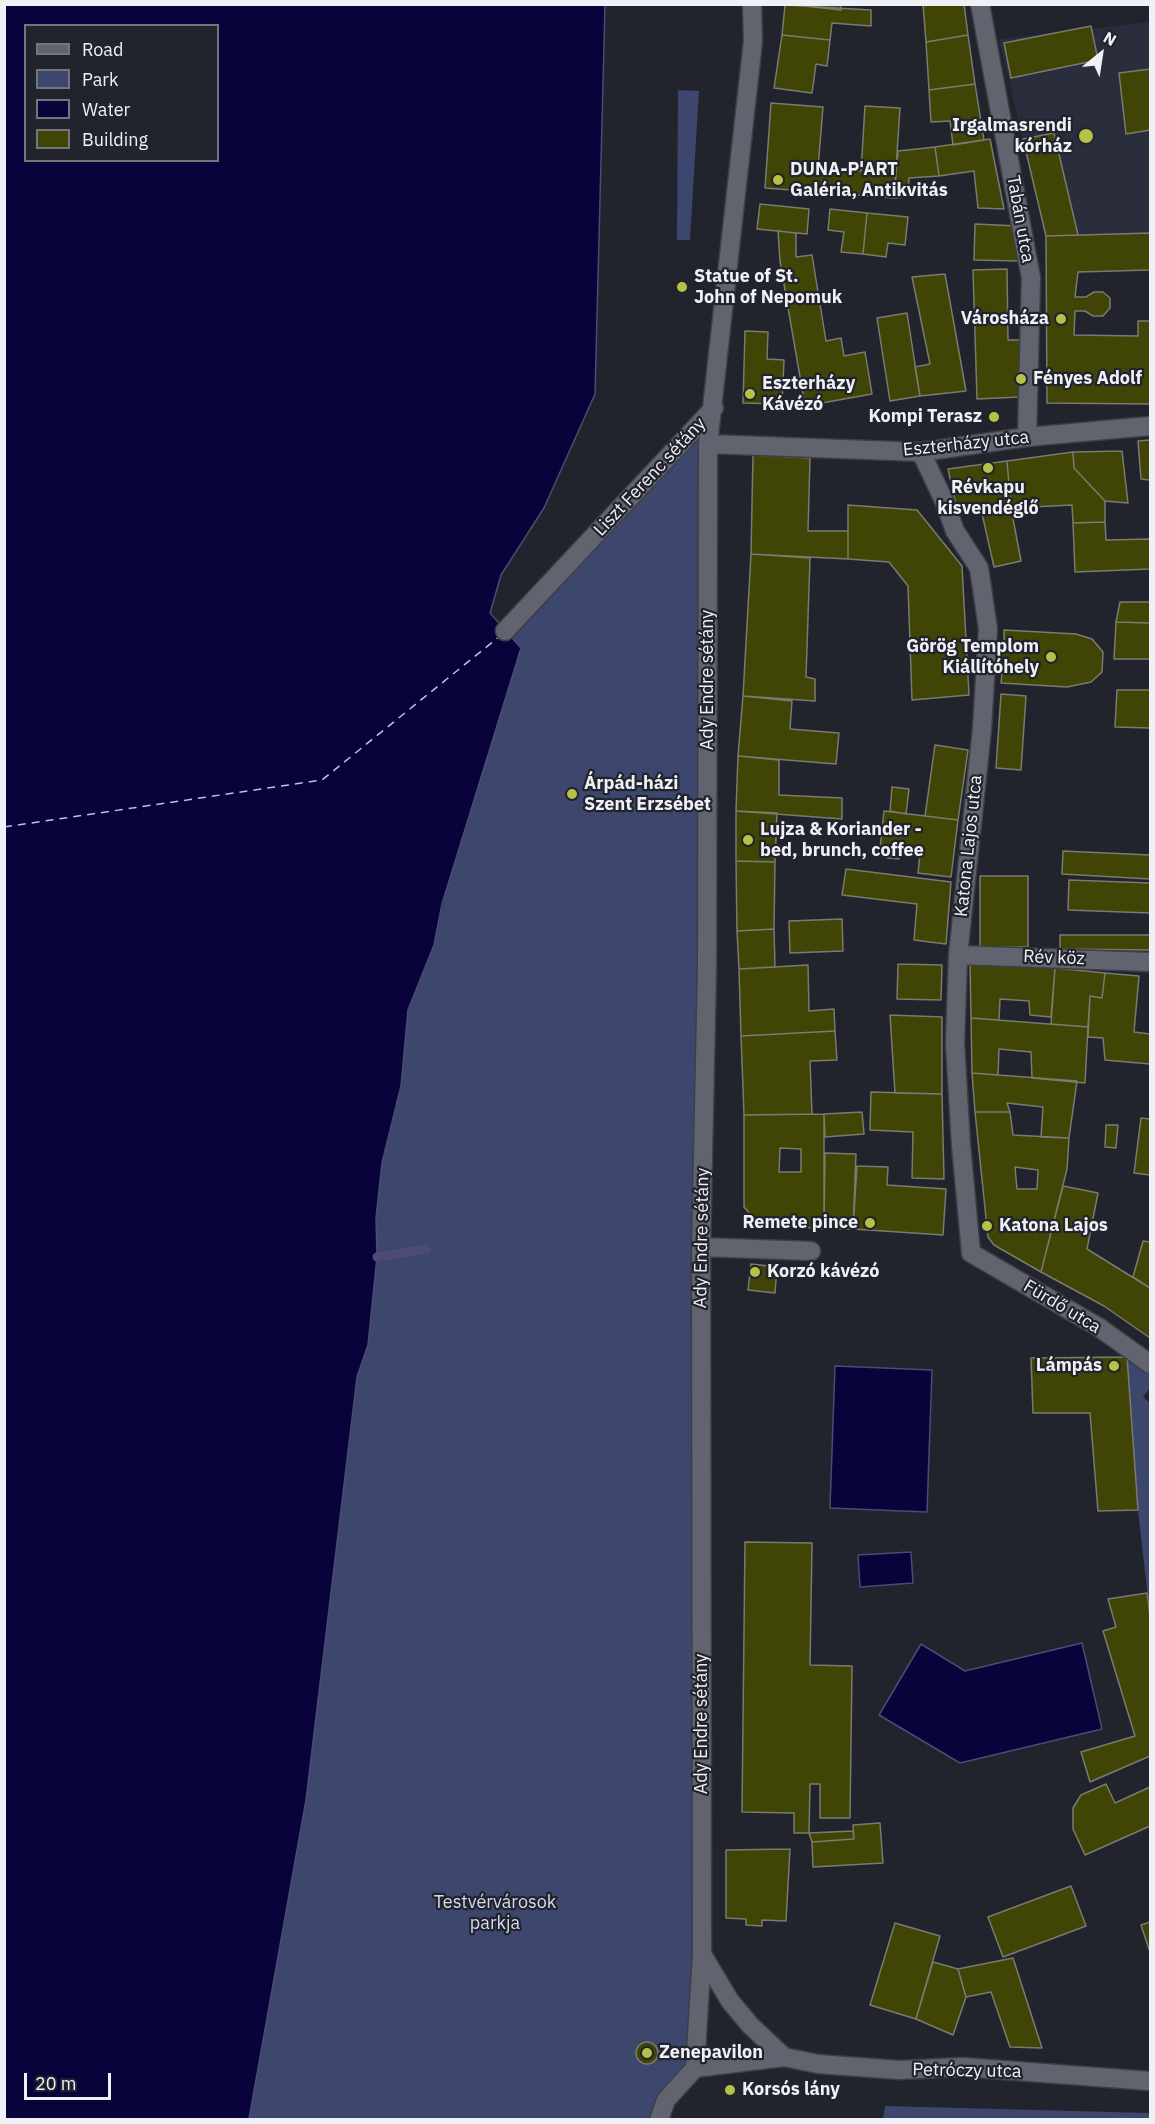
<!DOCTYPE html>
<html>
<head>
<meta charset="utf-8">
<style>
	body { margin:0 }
	#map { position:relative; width:1155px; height:2124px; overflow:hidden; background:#21242d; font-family:"IBM Plex Sans",sans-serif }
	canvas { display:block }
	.frame { position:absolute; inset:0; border:6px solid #eff1f7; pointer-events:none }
	.legend { position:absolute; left:24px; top:24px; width:195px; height:138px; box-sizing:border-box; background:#21242d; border:2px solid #73767e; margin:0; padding:8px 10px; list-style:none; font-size:18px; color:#eff1f7 }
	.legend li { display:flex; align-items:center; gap:12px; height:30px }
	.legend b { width:30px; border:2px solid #73767e }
	.north { position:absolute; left:1071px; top:24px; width:60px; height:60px; -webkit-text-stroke:4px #21242d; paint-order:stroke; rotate:30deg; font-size:16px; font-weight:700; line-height:24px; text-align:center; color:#eff1f7 }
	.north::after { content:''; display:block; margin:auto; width:21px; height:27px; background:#eff1f7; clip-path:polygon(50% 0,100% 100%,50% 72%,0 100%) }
	.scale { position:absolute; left:24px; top:2073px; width:87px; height:27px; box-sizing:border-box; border:3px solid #eff1f7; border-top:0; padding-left:8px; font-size:18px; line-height:21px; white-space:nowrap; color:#eff1f7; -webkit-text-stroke:4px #21242d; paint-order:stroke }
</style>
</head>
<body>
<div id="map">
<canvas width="1155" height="2124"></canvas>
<div class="frame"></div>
<ul class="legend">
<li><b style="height:8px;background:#61646f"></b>Road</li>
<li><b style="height:16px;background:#3d466d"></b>Park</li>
<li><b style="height:16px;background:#08043b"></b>Water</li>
<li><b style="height:16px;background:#404404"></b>Building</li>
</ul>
<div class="north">N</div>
<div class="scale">20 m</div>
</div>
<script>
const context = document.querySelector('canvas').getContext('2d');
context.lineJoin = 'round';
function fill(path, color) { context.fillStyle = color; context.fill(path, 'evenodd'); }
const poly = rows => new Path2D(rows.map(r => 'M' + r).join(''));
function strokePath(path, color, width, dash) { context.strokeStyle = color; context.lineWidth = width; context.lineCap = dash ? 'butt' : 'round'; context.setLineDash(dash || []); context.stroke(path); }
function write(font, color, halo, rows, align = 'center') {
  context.font = font + ' "IBM Plex Sans",sans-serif'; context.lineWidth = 4.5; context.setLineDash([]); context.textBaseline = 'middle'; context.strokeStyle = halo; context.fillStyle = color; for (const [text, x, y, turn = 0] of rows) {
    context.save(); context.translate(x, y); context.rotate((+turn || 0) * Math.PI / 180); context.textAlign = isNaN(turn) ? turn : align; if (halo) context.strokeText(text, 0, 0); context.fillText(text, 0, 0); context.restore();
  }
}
const built = poly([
	[1150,22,1150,233,1046,236,999,39]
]);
const green = poly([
	[678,90,699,91,690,240,677,240],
	[714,408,695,2068,659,2119,249,2120,306,1800,357,1377,368,1345,377,1257,376,1218,382,1163,401,1086,408,1010,434,945,505,631],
	[1127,1357,1150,1364,1150,1388,1143,1397,1150,1403,1150,1616,1138,1510],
	[885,2106,1150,2113,1150,2119,883,2119]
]);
const water = poly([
	[5,5,605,5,595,394,544,508,501,575,490,613,521,648,442,904,434,945,408,1010,401,1086,382,1163,376,1218,377,1257,368,1345,357,1377,306,1800,249,2119,5,2120,5,5],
	[26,26,218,26,218,160,26,160,26,26],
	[835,1366,932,1370,927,1512,830,1508,835,1366],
	[911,1552,913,1583,860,1587,858,1555,911,1552],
	[1082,1643,1102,1729,960,1763,879,1715,921,1644,965,1671,1082,1643]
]);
const stream = poly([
	[377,1257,426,1249]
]);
const ferry = poly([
	[4,827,322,780,500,636]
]);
const building = poly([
	[785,4,841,4,841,10,785,4],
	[923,4,964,4,968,35,926,42,923,4],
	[785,5,871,10,871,26,832,23,830,40,782,35,785,5],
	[1091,26,1098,60,1011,78,1004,43,1091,26],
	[782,35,830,40,827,66,816,64,812,93,774,88,782,35],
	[968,35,975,84,929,90,926,42,968,35],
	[1150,69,1150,130,1126,134,1119,73,1150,69],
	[975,84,984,140,953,145,950,121,931,122,929,90,975,84],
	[771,103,823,107,818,168,861,171,865,106,900,108,894,198,765,188,771,103],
	[1054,133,1078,235,1046,236,1023,139,1054,133],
	[990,139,1004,209,978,208,974,171,939,176,935,147,990,139],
	[935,147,939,176,909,178,908,197,894,198,898,151,935,147],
	[760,204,809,209,807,234,757,229,760,204],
	[830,209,867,213,863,254,841,252,844,232,828,230,830,209],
	[867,213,908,217,905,245,888,243,886,257,863,254,867,213],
	[975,224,1019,226,1018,261,974,260,975,224],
	[778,231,796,233,796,257,812,255,826,341,841,338,844,356,865,352,872,394,805,406,780,261,778,231],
	[1150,233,1150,270,1078,272,1075,297,1086,297,1094,292,1103,292,1110,298,1110,308,1103,316,1093,316,1085,311,1075,311,1074,335,1138,336,1138,321,1150,321,1150,404,1047,403,1046,236,1150,233],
	[1007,269,1008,340,1022,340,1020,397,977,399,973,270,1007,269],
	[945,274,966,391,920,396,915,367,930,364,912,277,945,274],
	[907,313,920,396,890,401,877,318,907,313],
	[745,331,768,332,767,359,784,360,782,404,743,403,745,331],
	[1150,440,1150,480,1141,479,1138,441,1150,440],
	[1122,451,1128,503,1105,501,1074,468,1073,452,1122,451],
	[1073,452,1074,468,1105,501,1105,522,1073,523,1072,505,1011,508,1007,461,1073,452],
	[753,455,810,458,808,531,848,531,848,559,751,554,753,455],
	[1007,461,1011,508,1021,561,994,567,981,509,958,514,948,469,1007,461],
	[848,505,917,510,962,566,969,695,912,700,908,586,889,562,848,559,848,505],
	[1105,522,1106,540,1150,539,1150,569,1075,572,1073,523,1105,522],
	[751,554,810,558,806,677,815,679,815,701,743,696,751,554],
	[1120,602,1150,602,1150,623,1116,622,1120,602],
	[1116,622,1150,623,1150,659,1114,659,1116,622],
	[1004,630,1076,634,1092,639,1103,652,1102,672,1091,682,1067,687,1001,683,1003,665,997,664,997,652,1004,652,1004,630],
	[1117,690,1150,690,1150,728,1115,727,1117,690],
	[1001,694,1026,696,1021,770,996,768,1001,694],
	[743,696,792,701,790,729,839,733,836,764,738,756,743,696],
	[935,745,968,750,958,820,925,816,935,745],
	[738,756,779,760,779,795,842,798,842,819,736,811,738,756],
	[892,787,909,789,906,814,890,811,892,787],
	[736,811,777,813,775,862,736,861,736,811],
	[884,811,958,820,951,877,918,873,920,854,899,852,899,859,887,858,888,850,880,849,884,811],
	[1063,851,1150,855,1150,879,1062,874,1063,851],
	[736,861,775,862,774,929,737,931,736,861],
	[846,869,951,882,946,944,914,940,917,904,842,895,846,869],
	[980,876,1028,876,1028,947,980,947,980,876],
	[1069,880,1150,883,1150,913,1068,910,1069,880],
	[842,919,843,951,790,953,789,921,842,919],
	[774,929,775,967,739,969,737,931,774,929],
	[1060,935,1150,935,1150,950,1060,949,1060,935],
	[970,963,1055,968,1051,1017,1030,1015,1029,1001,1000,999,999,1020,971,1018,970,963],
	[898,964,942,965,941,1000,897,999,898,964],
	[808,965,809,1011,834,1009,835,1031,741,1036,739,969,808,965],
	[1055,968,1105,973,1102,998,1090,996,1088,1027,1051,1024,1055,968],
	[1105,973,1139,976,1134,1032,1150,1034,1150,1064,1105,1060,1103,1038,1088,1037,1090,996,1102,998,1105,973],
	[890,1015,942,1017,942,1094,895,1093,890,1015],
	[971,1018,1088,1027,1085,1083,1032,1078,1031,1052,999,1049,998,1075,972,1073,971,1018],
	[835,1031,837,1060,810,1061,812,1114,744,1115,741,1036,835,1031],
	[972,1073,1077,1081,1069,1138,1041,1137,1043,1107,1007,1103,1010,1112,975,1112,972,1073],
	[871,1092,942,1094,944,1179,912,1178,913,1132,870,1130,871,1092],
	[862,1112,864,1134,825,1137,824,1114,862,1112],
	[975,1112,1010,1112,1013,1135,1069,1138,1067,1169,1041,1272,994,1245,988,1237,975,1112],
	[1015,1167,1038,1170,1037,1189,1017,1189,1015,1167],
	[824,1114,824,1229,758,1223,744,1207,744,1115,824,1114],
	[780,1148,801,1149,801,1172,779,1172,780,1148],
	[1141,1118,1150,1119,1150,1175,1134,1173,1141,1118],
	[1106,1125,1118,1125,1116,1148,1105,1147,1106,1125],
	[825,1153,856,1154,853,1229,824,1229,825,1153],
	[857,1166,888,1167,887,1185,946,1189,943,1235,853,1229,857,1166],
	[1063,1186,1098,1193,1087,1249,1150,1288,1150,1338,1104,1306,1041,1272,1063,1186],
	[1143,1241,1150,1242,1150,1288,1133,1277,1143,1241],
	[751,1264,777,1267,775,1293,748,1290,751,1264],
	[1127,1357,1138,1510,1098,1511,1090,1413,1033,1413,1031,1358,1127,1357],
	[745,1542,812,1543,810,1665,852,1666,850,1818,820,1818,820,1784,810,1784,809,1833,794,1833,794,1813,742,1812,745,1542],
	[1147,1593,1150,1616,1150,1756,1090,1782,1081,1752,1135,1736,1103,1631,1116,1627,1108,1599,1147,1593],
	[1106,1784,1115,1803,1150,1787,1150,1826,1085,1855,1073,1829,1073,1808,1081,1795,1106,1784],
	[880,1823,883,1863,813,1867,812,1842,854,1839,853,1825,880,1823],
	[853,1831,854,1839,812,1842,809,1833,853,1831],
	[790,1849,786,1921,762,1920,762,1926,746,1925,746,1919,726,1918,726,1850,790,1849],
	[1071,1886,1086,1926,1003,1957,988,1917,1071,1886],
	[1150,1922,1150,1952,1141,1925,1150,1922],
	[895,1923,940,1936,916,2019,870,2005,895,1923],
	[1013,1958,1042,2048,1010,2047,991,1992,966,1997,958,1969,1013,1958],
	[933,1962,958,1969,966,1997,953,2035,916,2019,933,1962],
	'636 2053a11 11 0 1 1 22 0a11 11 0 1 1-22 0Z'
]);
const minor = poly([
	[980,4,1031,278,1027,437],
	[708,444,921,452,1027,437,1150,426],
	[921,452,945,503,955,531,979,568,988,629,982,729,958,955,955,1043,961,1145,971,1253,1100,1328,1150,1364],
	[505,631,714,408],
	[958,955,1150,962],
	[701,1247,811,1251],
	[702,1954,730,2001,750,2025,784,2057],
	[695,2068,702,1954,701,1247,707,967,708,444,753,41,752,4],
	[695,2068,784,2057,818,2064,899,2070,963,2067,1150,2081],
	[659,2120,666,2100,695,2068]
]);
const markers = [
	[1086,136,8,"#b7c147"],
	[778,180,6,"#b7c147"],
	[682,287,6,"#b7c147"],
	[1061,319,6,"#b7c147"],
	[1021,379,6,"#b7c147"],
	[750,394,6,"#b7c147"],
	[994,417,6,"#b7c147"],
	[988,468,6,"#b7c147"],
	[1051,657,6,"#b7c147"],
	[572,794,6,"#b7c147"],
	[748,840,6,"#b7c147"],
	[870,1223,6,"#b7c147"],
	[987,1226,6,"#b7c147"],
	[755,1272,6,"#b7c147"],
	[1114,1366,6,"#b7c147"],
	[647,2053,6,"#b7c147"],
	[730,2090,6,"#b7c147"]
];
const poiNames = [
	["Irgalmasrendi",1072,126,"right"],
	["kórház",1072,147,"right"],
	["DUNA-P'ART",790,170],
	["Galéria, Antikvitás",790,191],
	["Statue of St.",694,277],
	["John of Nepomuk",694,298],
	["Városháza",1049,319,"right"],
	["Fényes Adolf",1033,379],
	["Eszterházy",762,384],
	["Kávézó",762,405],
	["Kompi Terasz",982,417,"right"],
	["Révkapu",988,488,"center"],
	["kisvendéglő",988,509,"center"],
	["Görög Templom",1039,647,"right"],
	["Kiállítóhely",1039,668,"right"],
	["Árpád-házi",584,784],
	["Szent Erzsébet",584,805],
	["Lujza & Koriander -",760,830],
	["bed, brunch, coffee",760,851],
	["Remete pince",858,1223,"right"],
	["Katona Lajos",999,1226],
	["Korzó kávézó",767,1272],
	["Lámpás",1102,1366,"right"],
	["Zenepavilon",659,2053],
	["Korsós lány",742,2090]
];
const streetNames = [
	["Tabán utca",1020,219,80],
	["Eszterházy utca",966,444,-6],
	["Liszt Ferenc sétány",650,477,-47],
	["Ady Endre sétány",708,680,-90],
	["Katona Lajos utca",969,846,-84],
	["Rév köz",1054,958,2],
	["Ady Endre sétány",702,1238,-89],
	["Fürdő utca",1062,1307,31],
	["Ady Endre sétány",702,1724,-90],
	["Petróczy utca",967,2071,1]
];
const parkNames = [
	["Testvérvárosok",495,1903],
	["parkja",495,1924]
];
fill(built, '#292d3c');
fill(green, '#3d466d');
fill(water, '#08043b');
strokePath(water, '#4d4b73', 1.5);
strokePath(stream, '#4d4b73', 9);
strokePath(ferry, '#b5c2f8', 1.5, [8, 6]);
fill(building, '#404404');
strokePath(building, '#7a7b70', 1.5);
strokePath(minor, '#3d3f47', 21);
strokePath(minor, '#61646f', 18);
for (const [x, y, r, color] of markers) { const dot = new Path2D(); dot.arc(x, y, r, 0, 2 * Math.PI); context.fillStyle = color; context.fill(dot); strokePath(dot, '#21242d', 2); }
write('bold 18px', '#eff1f7', '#21242d', poiNames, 'left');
write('18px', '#eff1f7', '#21242d', streetNames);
write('18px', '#d6dbee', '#21242d', parkNames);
</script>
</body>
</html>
